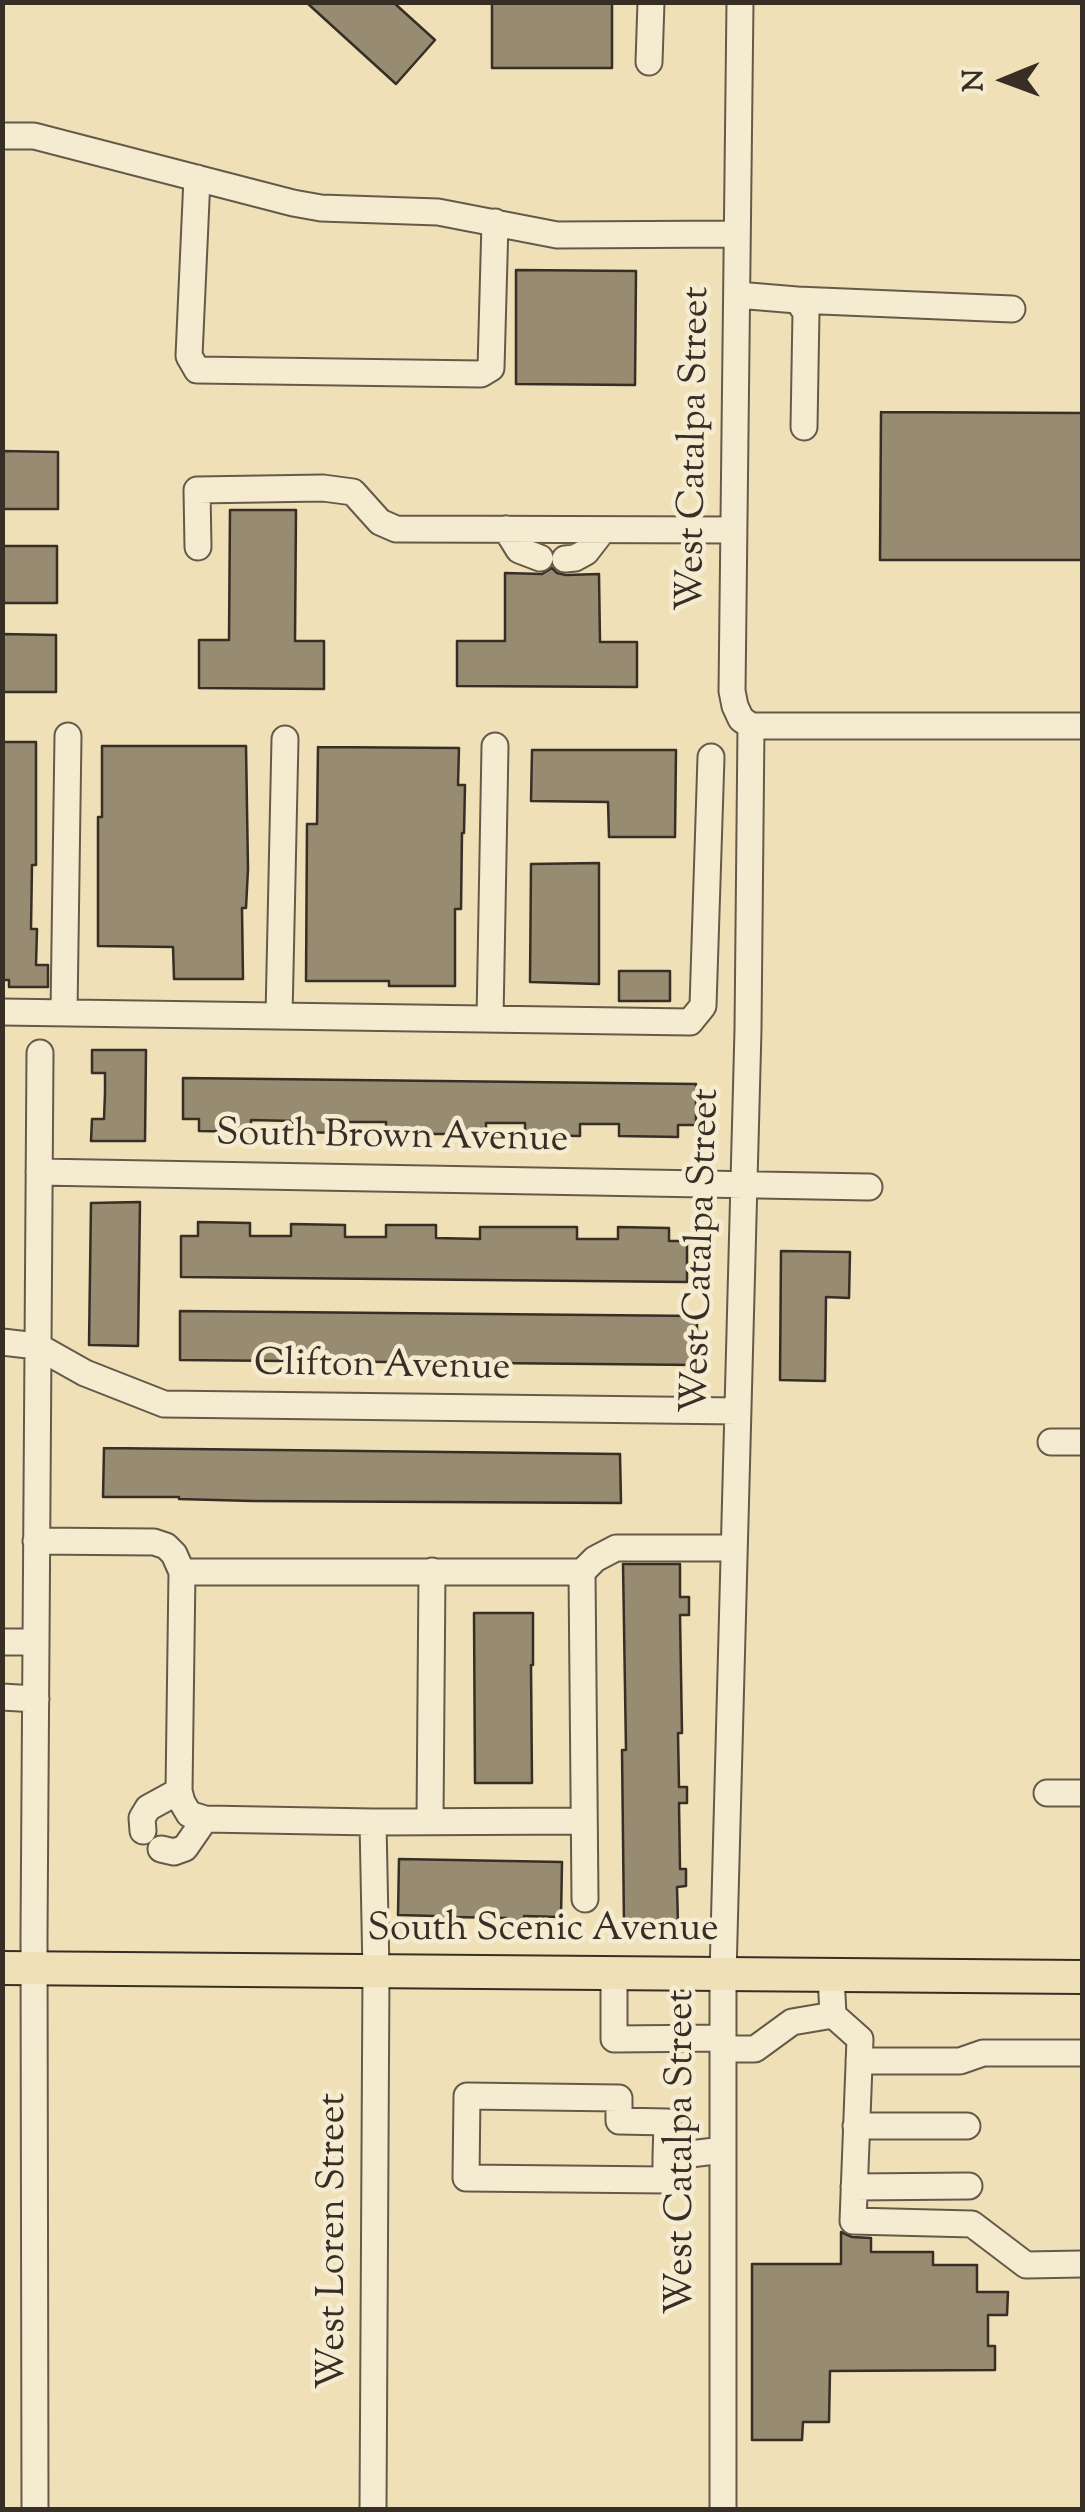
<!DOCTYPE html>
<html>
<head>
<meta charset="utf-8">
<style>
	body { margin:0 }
	#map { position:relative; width:1085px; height:2512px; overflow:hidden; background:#f0e0b7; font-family:"Sorts Mill Goudy",serif }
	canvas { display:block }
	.frame { position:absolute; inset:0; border:5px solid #372e25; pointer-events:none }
	.north { position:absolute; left:955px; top:30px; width:100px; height:100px; -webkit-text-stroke:8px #f5ebd0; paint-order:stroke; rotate:269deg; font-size:28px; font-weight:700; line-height:40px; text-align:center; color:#372e25 }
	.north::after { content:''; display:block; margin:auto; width:35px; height:45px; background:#372e25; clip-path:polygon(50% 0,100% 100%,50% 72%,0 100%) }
</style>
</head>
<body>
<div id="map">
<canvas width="1085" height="2512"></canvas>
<div class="frame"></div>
<div class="north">N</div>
</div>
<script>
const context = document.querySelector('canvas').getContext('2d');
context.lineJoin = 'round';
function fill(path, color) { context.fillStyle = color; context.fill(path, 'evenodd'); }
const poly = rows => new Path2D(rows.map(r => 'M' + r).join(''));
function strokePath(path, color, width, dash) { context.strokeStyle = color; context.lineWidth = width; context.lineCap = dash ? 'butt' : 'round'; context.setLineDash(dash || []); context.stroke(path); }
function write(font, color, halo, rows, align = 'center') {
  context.font = font + ' "Sorts Mill Goudy",serif'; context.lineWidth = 9; context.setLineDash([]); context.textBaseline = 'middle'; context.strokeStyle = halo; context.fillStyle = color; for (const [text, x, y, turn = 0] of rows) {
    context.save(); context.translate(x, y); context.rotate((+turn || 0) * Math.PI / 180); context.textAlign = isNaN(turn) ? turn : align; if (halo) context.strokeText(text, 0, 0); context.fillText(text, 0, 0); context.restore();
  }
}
const building = poly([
	[306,2,393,2,435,40,396,84,306,2],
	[492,2,612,2,612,68,492,68,492,2],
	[516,270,636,271,635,385,516,384,516,270],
	[881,412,1082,413,1082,560,880,560,881,412],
	[2,451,58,452,58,509,2,509,2,451],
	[230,510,296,510,295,641,324,641,324,689,199,688,199,640,229,640,230,510],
	[2,546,57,546,57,603,2,603,2,546],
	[552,568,557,573,566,575,599,574,600,642,637,642,637,687,457,686,457,641,505,641,505,573,542,574,552,568],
	[2,634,56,635,56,692,2,692,2,634],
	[2,742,36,742,36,865,32,865,31,929,37,929,36,965,48,965,48,987,9,987,9,980,2,980,2,742],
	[102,746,246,746,248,869,246,908,242,908,243,979,174,979,173,947,98,946,98,817,102,817,102,746],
	[318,747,459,748,458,785,465,785,464,833,462,833,461,909,455,909,455,986,389,986,389,981,306,981,307,824,317,824,318,747],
	[532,750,676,750,675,837,609,837,608,802,531,801,532,750],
	[599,863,599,984,530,982,531,864,599,863],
	[619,971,670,971,670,1001,619,1001,619,971],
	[92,1050,146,1050,145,1141,91,1141,92,1119,104,1119,105,1093,105,1073,92,1073,92,1050],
	[183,1078,696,1084,696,1125,678,1125,678,1137,619,1136,619,1124,580,1124,580,1136,525,1135,525,1123,486,1123,486,1134,386,1134,386,1122,344,1122,344,1133,293,1132,293,1121,251,1120,251,1132,199,1131,199,1119,183,1119,183,1078],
	[140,1202,138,1346,89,1345,91,1203,140,1202],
	[198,1222,250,1223,250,1236,291,1236,291,1224,345,1225,345,1237,386,1237,386,1225,436,1225,436,1238,480,1239,480,1227,577,1227,577,1239,618,1239,618,1227,669,1228,669,1241,687,1241,687,1282,181,1277,181,1236,198,1236,198,1222],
	[781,1251,850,1252,849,1298,826,1297,825,1381,780,1380,781,1251],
	[180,1311,697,1316,697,1365,180,1360,180,1311],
	[104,1448,620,1454,621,1503,252,1501,179,1499,179,1497,103,1497,104,1448],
	[623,1564,680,1564,680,1597,689,1597,689,1615,680,1615,682,1733,678,1733,679,1787,687,1787,687,1803,679,1803,680,1869,686,1869,686,1886,677,1887,678,1924,624,1925,622,1750,626,1750,623,1564],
	[474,1613,533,1613,533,1665,531,1665,532,1783,475,1783,474,1613],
	[399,1859,562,1862,561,1917,524,1916,524,1925,507,1925,507,1918,452,1917,452,1925,435,1924,435,1916,398,1915,399,1859],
	[841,2232,852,2237,871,2238,871,2252,933,2252,933,2265,977,2265,977,2292,1008,2292,1007,2315,988,2315,988,2346,995,2346,995,2370,830,2371,829,2422,803,2422,802,2440,752,2440,752,2264,841,2264,841,2232]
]);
const minor = poly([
	[740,2,732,691,735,706,741,719,751,726],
	[649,62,651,2],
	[2,136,34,136,293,203,321,208,438,212,557,235,737,234],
	[197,178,189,356,197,370,481,374,491,368,495,222],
	[737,295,797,300,806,312,804,427],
	[797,300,1012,309],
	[506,529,519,550,540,558],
	[198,547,197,490,323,488,353,492,380,522,396,529,733,530],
	[565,559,575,558,586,552,603,530],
	[751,726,1082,726],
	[2,1012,690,1022,703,1006,711,757],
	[64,1012,68,736],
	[279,1016,285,739],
	[490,1019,495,746],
	[39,1172,869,1187],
	[2,1342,37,1346,85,1373,164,1404,738,1411],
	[1051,1442,1082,1442],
	[36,1541,154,1542,166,1546,174,1554,182,1572,179,1791,182,1802,189,1814,205,1819,373,1822],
	[182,1572,582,1572],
	[2,1642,36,1642],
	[2,1697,36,1699],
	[1047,1793,1082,1793],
	[430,1820,432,1571],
	[143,1831,142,1818,148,1808,179,1791],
	[161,1849,174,1852,185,1848,205,1819],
	[585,1899,582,1572,595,1559,616,1548,734,1548],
	[614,1973,614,2039,723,2038],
	[831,1975,833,2015,860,2039,853,2221,972,2224,1026,2265,1082,2264],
	[723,2049,755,2049,792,2022,833,2015],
	[859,2061,960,2061,983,2053,1082,2053],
	[856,2126,967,2126],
	[666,2157,666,2180,466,2178,467,2096,619,2098,619,2121,667,2122,666,2157,723,2150],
	[854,2187,969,2186],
	[35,2510,34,1936,40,1053],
	[373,2510,376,1972,373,1822,584,1821],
	[723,2510,723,1974,748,1030,751,726]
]);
const major = poly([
	[2,1968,1082,1977]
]);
const streetNames = [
	["West Catalpa Street",697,449,-89],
	["South Brown Avenue",392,1140,1],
	["West Catalpa Street",704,1251,-88],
	["Clifton Avenue",382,1369,1],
	["South Scenic Avenue",543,1933],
	["West Catalpa Street",685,2152,-90],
	["West Loren Street",337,2241,-90]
];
fill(building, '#978b71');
strokePath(building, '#372e25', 2.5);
strokePath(minor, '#655a4a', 29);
strokePath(major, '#372e25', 36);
strokePath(minor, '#f5ebd0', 25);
strokePath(major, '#f0e0b7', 32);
write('38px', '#372e25', '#f5ebd0', streetNames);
</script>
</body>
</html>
